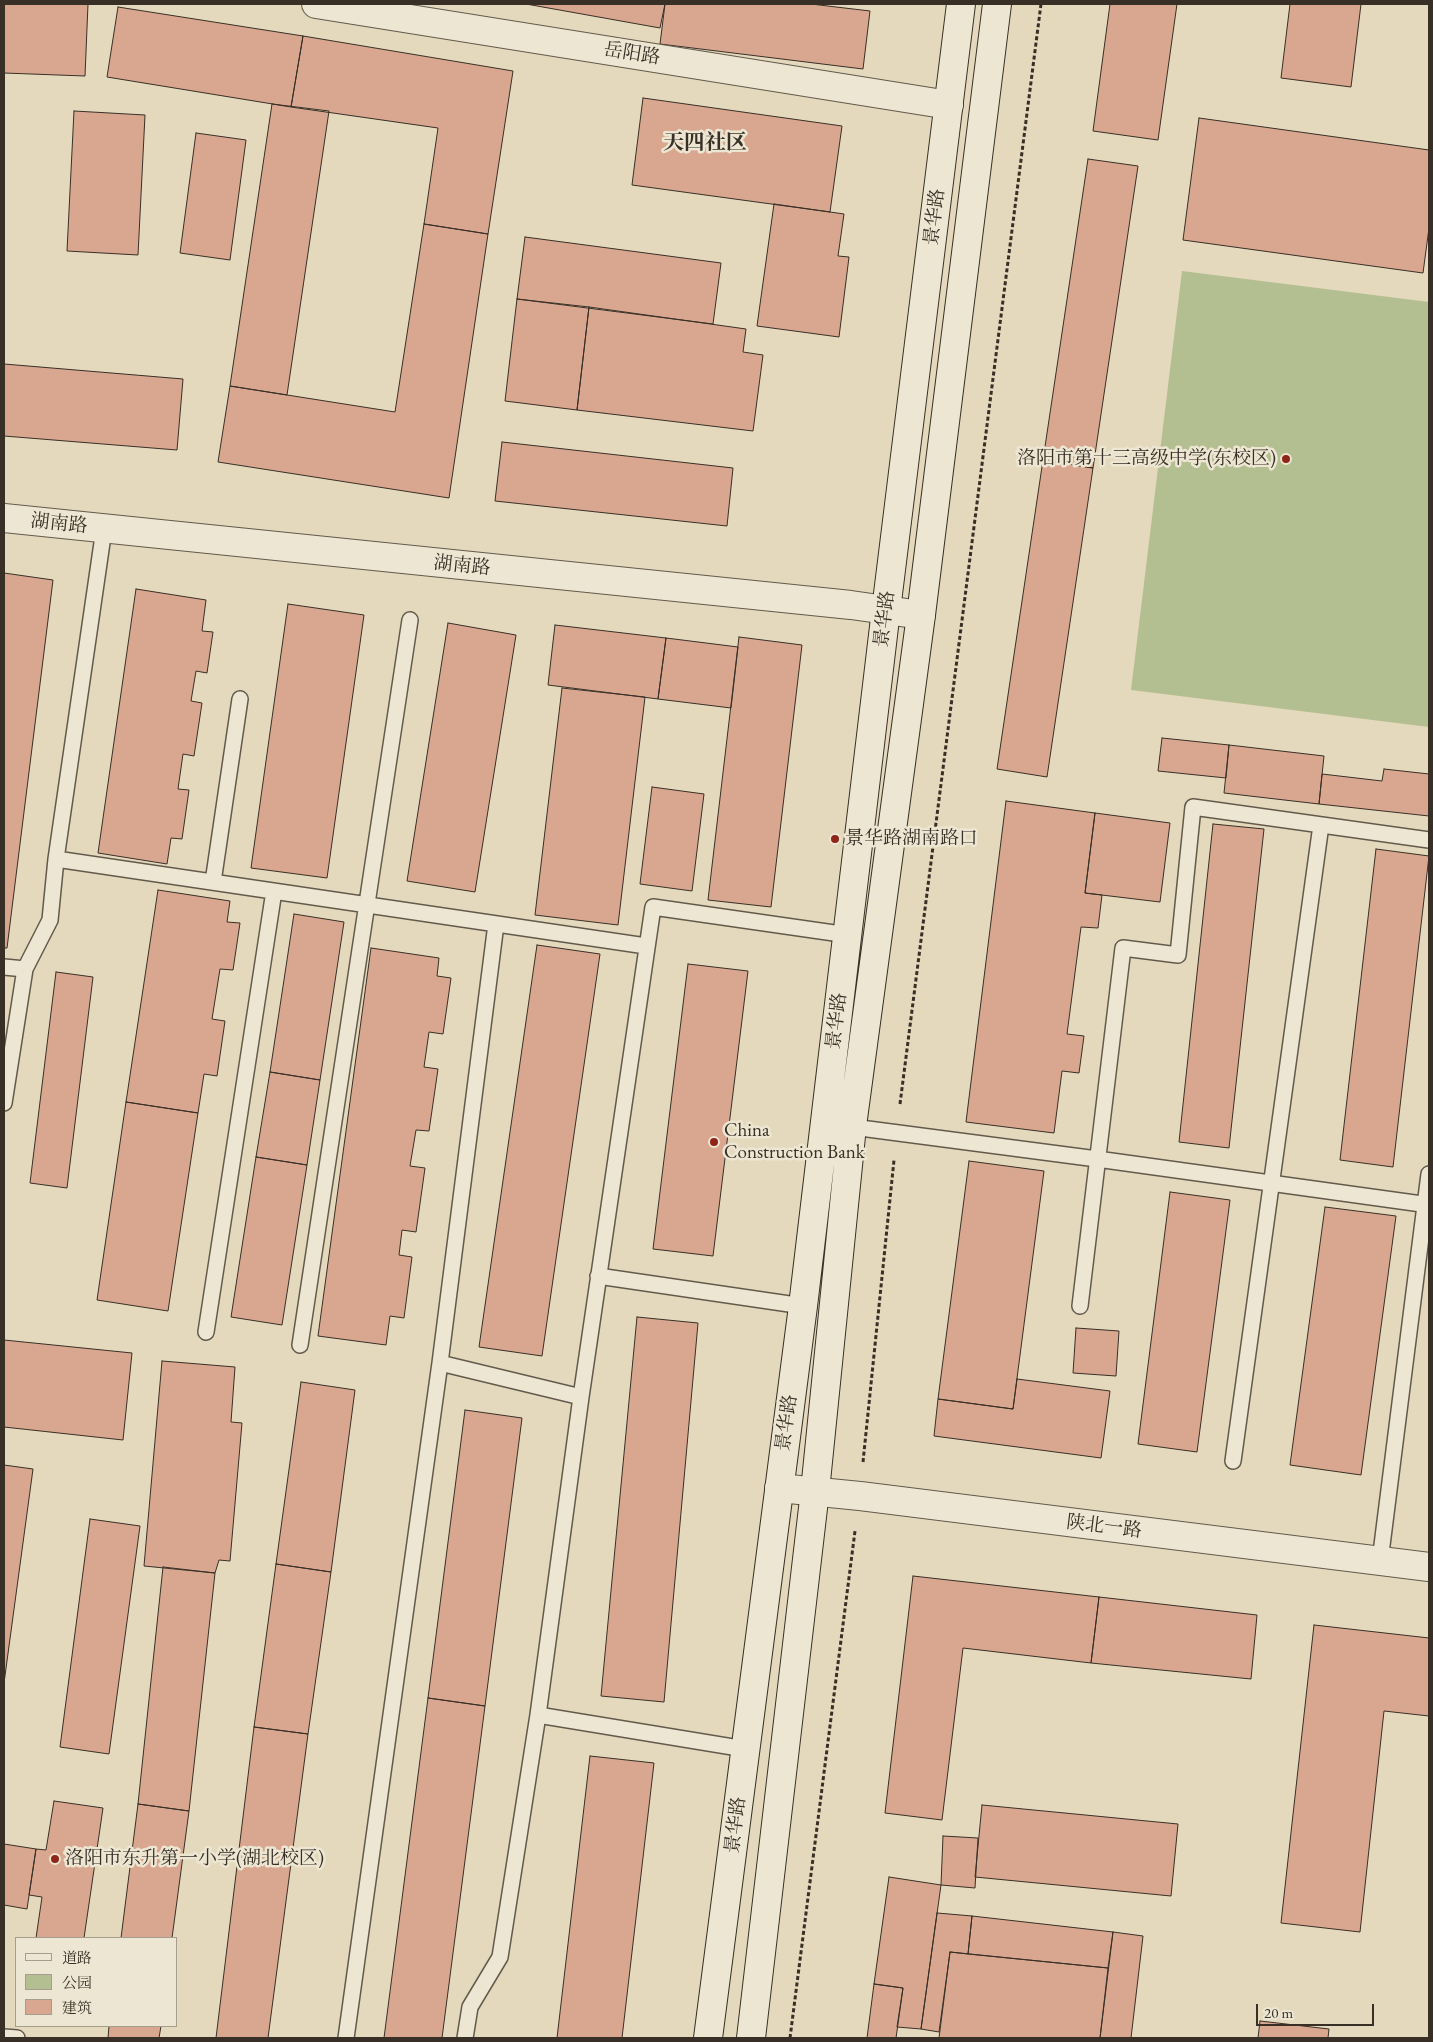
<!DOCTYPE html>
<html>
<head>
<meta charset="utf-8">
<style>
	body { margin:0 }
	#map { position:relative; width:1433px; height:2042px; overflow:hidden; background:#e4d9bc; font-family:"EB Garamond","Noto Serif SC",serif }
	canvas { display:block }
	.frame { position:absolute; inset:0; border:5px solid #382f26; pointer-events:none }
	.legend { position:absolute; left:15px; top:1937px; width:162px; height:90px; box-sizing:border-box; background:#ede6d3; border:1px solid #a59d8e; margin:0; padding:6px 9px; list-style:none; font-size:15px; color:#382f26 }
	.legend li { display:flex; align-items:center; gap:10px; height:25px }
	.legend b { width:25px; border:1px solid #a59d8e }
	.scale { position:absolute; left:1256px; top:2004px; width:118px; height:22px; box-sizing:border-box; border:2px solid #382f26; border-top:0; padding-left:6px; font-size:15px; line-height:18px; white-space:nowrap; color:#382f26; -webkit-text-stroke:4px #ede6d3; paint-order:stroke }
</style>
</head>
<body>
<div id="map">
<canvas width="1433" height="2042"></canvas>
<div class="frame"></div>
<ul class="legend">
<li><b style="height:6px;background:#ede6d3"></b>道路</li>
<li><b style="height:14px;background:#b4bf91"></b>公园</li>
<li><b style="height:14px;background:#d9a790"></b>建筑</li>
</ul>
<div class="scale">20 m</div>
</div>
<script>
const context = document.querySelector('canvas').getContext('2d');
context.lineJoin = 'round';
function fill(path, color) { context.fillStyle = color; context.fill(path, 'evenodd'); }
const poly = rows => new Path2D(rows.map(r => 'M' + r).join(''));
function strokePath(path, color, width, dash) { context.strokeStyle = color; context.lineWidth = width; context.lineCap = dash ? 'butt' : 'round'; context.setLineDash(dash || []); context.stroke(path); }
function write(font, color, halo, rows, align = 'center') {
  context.font = font + ' "EB Garamond","Noto Serif SC",serif'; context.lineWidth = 5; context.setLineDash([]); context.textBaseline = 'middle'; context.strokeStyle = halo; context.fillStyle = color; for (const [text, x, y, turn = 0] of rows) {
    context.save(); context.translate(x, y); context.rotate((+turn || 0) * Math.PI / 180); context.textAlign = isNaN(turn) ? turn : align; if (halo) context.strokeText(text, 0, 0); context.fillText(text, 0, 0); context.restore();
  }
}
const green = poly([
	[1182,271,1429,302,1429,727,1131,690]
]);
const building = poly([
	[4,4,88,4,85,76,4,73,4,4],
	[526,4,665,4,660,28,526,4],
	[665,4,811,4,870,11,863,69,660,44,665,4],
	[1110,4,1177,4,1158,140,1093,131,1110,4],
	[1290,4,1361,4,1351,87,1281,78,1290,4],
	[118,7,303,36,291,107,107,77,118,7],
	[303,36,513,71,488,234,424,224,438,128,291,107,303,36],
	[643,98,842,126,830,212,632,185,643,98],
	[272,104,329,111,287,395,230,386,272,104],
	[74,111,145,115,138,255,67,251,74,111],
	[1199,118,1429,150,1429,228,1423,273,1183,240,1199,118],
	[196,133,246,140,230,260,180,253,196,133],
	[1088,159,1138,166,1093,468,1043,460,1088,159],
	[774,204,844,214,838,256,849,257,839,337,757,326,774,204],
	[424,224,488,234,449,498,218,462,230,386,395,412,424,224],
	[525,237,721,263,713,324,517,299,525,237],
	[517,299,589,307,577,410,505,401,517,299],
	[589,307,746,329,743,352,763,355,753,431,577,410,589,307],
	[4,364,183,379,177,450,4,436,4,364],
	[502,442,733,468,727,526,495,501,502,442],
	[1043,460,1093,468,1047,777,997,769,1043,460],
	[4,573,53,580,7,948,4,948,4,573],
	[136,589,206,600,202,631,213,632,207,673,196,671,191,701,202,703,194,756,183,754,178,789,189,790,182,839,171,838,167,864,98,853,136,589],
	[288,604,364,615,327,878,251,868,288,604],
	[448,623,516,635,475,892,407,881,448,623],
	[555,625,666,638,658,699,548,685,555,625],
	[739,637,802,645,771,907,708,900,739,637],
	[666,638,738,647,731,708,658,699,666,638],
	[562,688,645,697,618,925,535,915,562,688],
	[1162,738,1229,745,1226,778,1158,771,1162,738],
	[1229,745,1324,756,1319,804,1224,793,1229,745],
	[1384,769,1429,774,1429,816,1319,804,1322,774,1382,781,1384,769],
	[652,787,704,794,692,891,640,884,652,787],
	[1006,801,1095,813,1085,893,1102,895,1098,928,1081,927,1067,1034,1084,1036,1079,1073,1062,1071,1054,1133,966,1122,1006,801],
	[1095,813,1170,823,1160,902,1085,893,1095,813],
	[1213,824,1264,829,1229,1148,1179,1142,1213,824],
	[1376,849,1429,856,1393,1167,1340,1160,1376,849],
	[158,890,230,901,227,922,240,923,233,970,220,969,212,1019,225,1021,217,1076,204,1074,198,1113,126,1102,158,890],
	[294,914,344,922,320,1080,270,1072,294,914],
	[537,945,600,954,542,1356,479,1347,537,945],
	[371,948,439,958,437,976,451,978,443,1034,429,1032,424,1067,438,1069,429,1131,416,1130,410,1166,425,1168,416,1232,402,1230,399,1255,412,1257,404,1318,390,1316,386,1345,318,1336,371,948],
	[688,964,748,971,713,1256,653,1249,688,964],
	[56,972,93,977,67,1188,30,1183,56,972],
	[270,1072,320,1080,307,1165,256,1157,270,1072],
	[126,1102,198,1113,168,1311,97,1300,126,1102],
	[256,1157,307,1165,282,1325,231,1317,256,1157],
	[969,1161,1044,1171,1013,1409,938,1399,969,1161],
	[1170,1192,1230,1200,1197,1452,1138,1444,1170,1192],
	[1325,1207,1396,1216,1361,1475,1290,1465,1325,1207],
	[637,1317,698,1323,664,1702,601,1696,637,1317],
	[1076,1328,1119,1331,1116,1376,1073,1373,1076,1328],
	[4,1340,132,1353,123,1440,4,1427,4,1340],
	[162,1361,235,1367,231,1422,242,1423,230,1561,219,1560,215,1573,144,1566,162,1361],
	[1017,1379,1110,1391,1101,1458,934,1436,938,1399,1013,1409,1017,1379],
	[301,1382,355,1390,331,1572,276,1564,301,1382],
	[465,1410,522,1418,485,1706,428,1698,465,1410],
	[4,1465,33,1469,4,1683,4,1465],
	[90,1519,140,1526,109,1754,60,1747,90,1519],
	[276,1564,331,1572,308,1734,254,1727,276,1564],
	[163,1567,215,1573,189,1811,138,1804,163,1567],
	[913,1576,1099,1597,1091,1663,963,1648,942,1820,885,1813,913,1576],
	[1099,1597,1257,1615,1251,1679,1091,1663,1099,1597],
	[1314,1625,1429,1638,1429,1716,1384,1711,1360,1932,1281,1923,1314,1625],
	[428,1698,485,1706,442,2038,384,2038,428,1698],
	[254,1727,308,1734,268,2038,216,2038,254,1727],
	[590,1756,654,1763,622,2038,557,2038,590,1756],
	[54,1801,103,1808,84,1938,36,1938,42,1897,29,1895,36,1849,46,1850,54,1801],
	[138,1804,189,1811,172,1938,121,1938,138,1804],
	[982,1805,1178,1824,1171,1896,975,1877,982,1805],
	[943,1836,978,1838,975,1888,941,1885,943,1836],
	[4,1844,36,1849,27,1909,4,1905,4,1844],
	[889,1877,941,1885,921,2029,897,2027,903,1988,874,1984,889,1877],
	[937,1913,972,1916,968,1954,950,1952,939,2032,921,2029,937,1913],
	[972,1916,1113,1932,1108,1968,968,1954,972,1916],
	[1113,1932,1143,1936,1131,2038,1100,2038,1113,1932],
	[950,1952,1108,1968,1100,2038,939,2038,950,1952],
	[874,1984,903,1988,896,2038,867,2038,874,1984],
	[1260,2021,1329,2029,1328,2038,1258,2038,1260,2021],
	[109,2026,161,2026,159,2038,108,2038,109,2026]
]);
const path = poly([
	[900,1104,1041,4],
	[863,1462,894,1160],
	[790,2038,855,1531]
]);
const service = poly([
	[56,859,646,946],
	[213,882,240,699],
	[4,967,25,969],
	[4,1103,25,969,50,920,56,859,104,529],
	[845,1126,1097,1159,1429,1205],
	[598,1276,803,1306],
	[1080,1306,1123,948,1178,955,1193,807,1429,840],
	[206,1332,274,891],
	[300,1345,410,620],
	[440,1363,581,1397],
	[1233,1461,1321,825],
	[1380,1561,1429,1174],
	[538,1715,745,1749],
	[4,2037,17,2038],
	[346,2038,440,1363,496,924],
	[465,2038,470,2007,500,1957,538,1715,581,1397,653,907,848,935]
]);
const minor = poly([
	[316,4,949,105],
	[4,518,851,605,921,615],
	[779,1488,860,1496,1429,1567]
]);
const secondary = poly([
	[708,2038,803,1306,886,610,961,4],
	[751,2038,815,1491,852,1126,921,615,997,4]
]);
const markers = [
	[1286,459,5,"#8f2418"],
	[835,839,5,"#8f2418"],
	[714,1142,5,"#8f2418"],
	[55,1859,5,"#8f2418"]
];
const streetNames = [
	["岳阳路",632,54,9],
	["景华路",935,217,-83],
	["湖南路",59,524,6],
	["湖南路",462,566,6],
	["景华路",885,619,-83],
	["景华路",837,1021,-83],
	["景华路",787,1423,-82],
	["陕北一路",1104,1527,7],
	["景华路",736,1825,-83]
];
const poiNames = [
	["洛阳市第十三高级中学(东校区)",1276,459,"right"],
	["景华路湖南路口",845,839],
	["China",724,1131],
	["Construction Bank",724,1153],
	["洛阳市东升第一小学(湖北校区)",65,1859]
];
const quarterNames = [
	["天四社区",705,143]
];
fill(green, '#b4bf91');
fill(building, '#d9a790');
strokePath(building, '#382f26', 1);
strokePath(service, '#635a4c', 18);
strokePath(minor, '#635a4c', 30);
strokePath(secondary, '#382f26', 30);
strokePath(path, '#382f26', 3, [4, 2.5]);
strokePath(service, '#ede6d3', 15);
strokePath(minor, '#ede6d3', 28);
strokePath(secondary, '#ede6d3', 28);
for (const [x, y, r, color] of markers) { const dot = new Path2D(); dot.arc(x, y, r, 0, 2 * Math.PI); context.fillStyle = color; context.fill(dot); strokePath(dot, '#ede6d3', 2); }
write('19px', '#382f26', '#ede6d3', streetNames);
write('19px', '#382f26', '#ede6d3', poiNames, 'left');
write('bold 21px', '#382f26', '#ede6d3', quarterNames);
</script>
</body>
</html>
